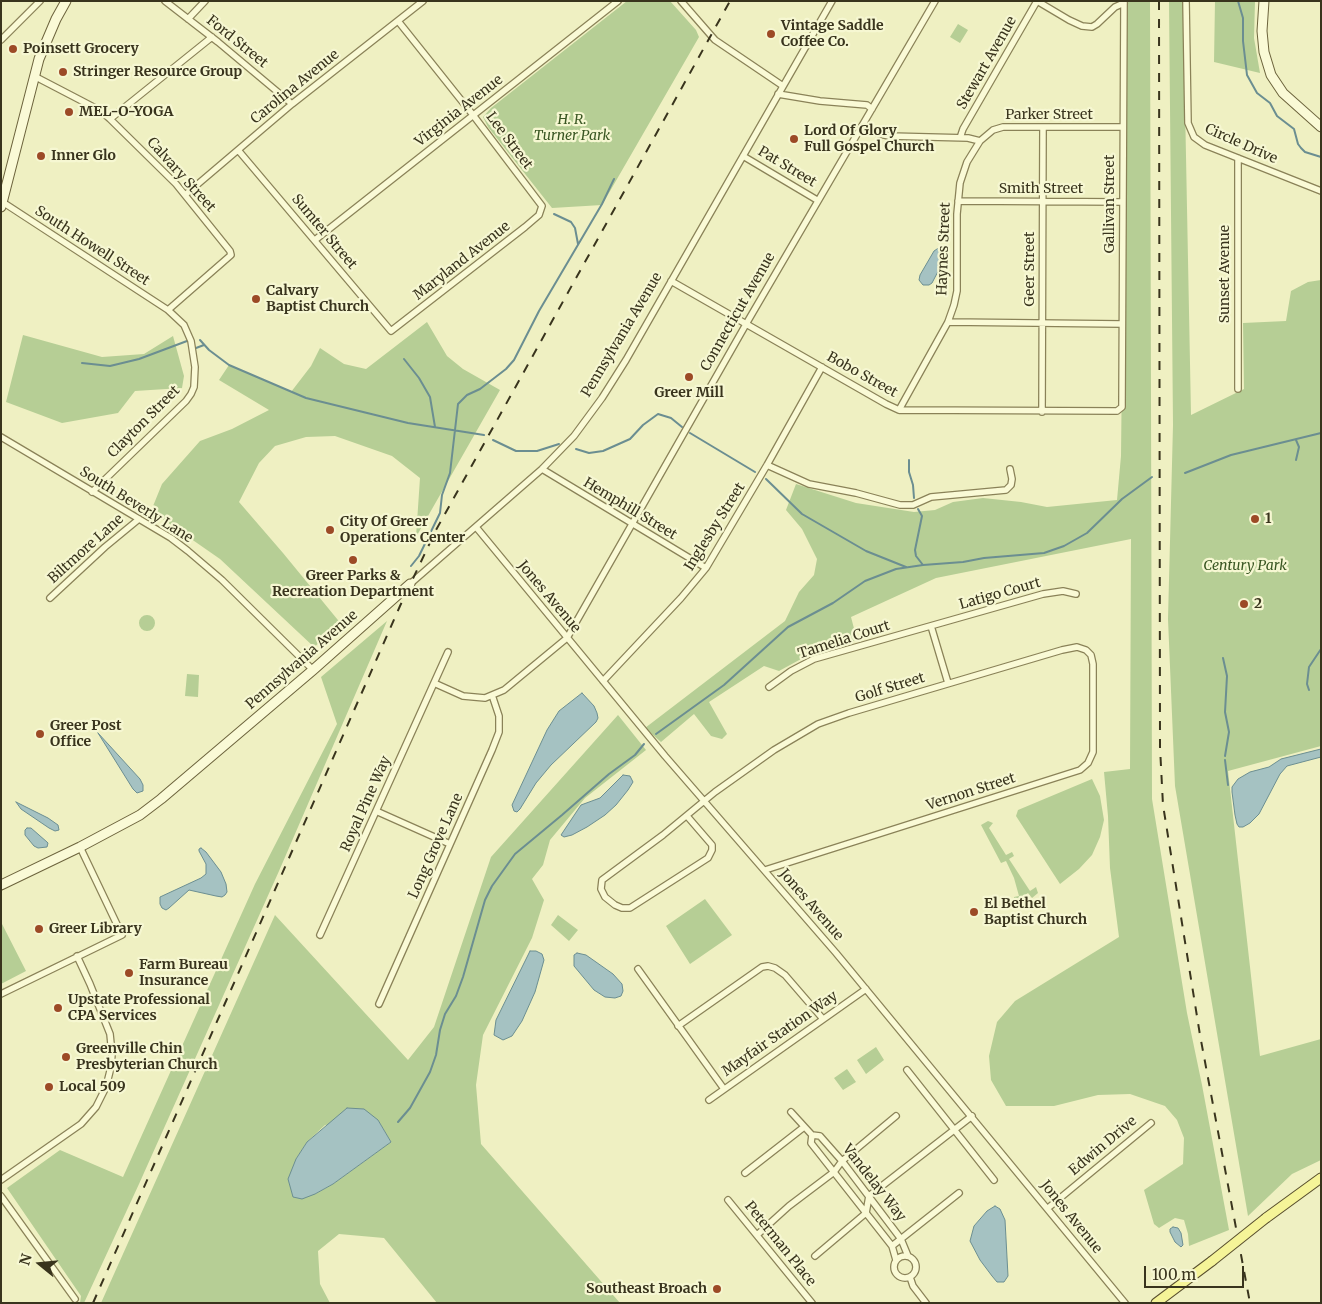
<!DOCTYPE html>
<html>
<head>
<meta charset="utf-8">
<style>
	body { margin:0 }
	#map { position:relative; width:1322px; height:1304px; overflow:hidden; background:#eff0c2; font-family:Merriweather,serif }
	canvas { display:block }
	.frame { position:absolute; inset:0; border:2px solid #39341d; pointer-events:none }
	.north { position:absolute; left:15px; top:1239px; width:50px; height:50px; -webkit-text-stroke:4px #f6f7d2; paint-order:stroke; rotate:287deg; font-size:14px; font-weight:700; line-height:20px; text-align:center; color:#39341d }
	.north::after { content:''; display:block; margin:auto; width:18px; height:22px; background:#39341d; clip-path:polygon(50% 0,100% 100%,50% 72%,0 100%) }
	.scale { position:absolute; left:1144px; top:1266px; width:100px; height:22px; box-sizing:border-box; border:2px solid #39341d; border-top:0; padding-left:6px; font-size:15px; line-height:18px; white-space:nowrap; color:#39341d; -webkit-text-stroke:4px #f6f7d2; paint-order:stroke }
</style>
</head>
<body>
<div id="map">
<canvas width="1322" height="1304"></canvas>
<div class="frame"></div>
<div class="north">N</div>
<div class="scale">100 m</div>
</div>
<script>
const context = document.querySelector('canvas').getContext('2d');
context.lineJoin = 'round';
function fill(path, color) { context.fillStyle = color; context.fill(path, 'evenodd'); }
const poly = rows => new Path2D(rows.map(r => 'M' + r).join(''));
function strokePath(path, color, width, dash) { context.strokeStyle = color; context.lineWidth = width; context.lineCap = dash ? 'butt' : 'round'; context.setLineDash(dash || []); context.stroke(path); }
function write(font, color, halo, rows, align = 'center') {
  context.font = font + ' Merriweather,serif'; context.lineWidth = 4.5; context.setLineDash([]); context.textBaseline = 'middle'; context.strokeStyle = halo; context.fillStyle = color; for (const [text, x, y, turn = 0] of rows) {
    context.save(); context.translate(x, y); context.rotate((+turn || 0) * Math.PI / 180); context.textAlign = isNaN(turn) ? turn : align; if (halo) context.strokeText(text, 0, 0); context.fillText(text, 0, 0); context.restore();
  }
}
const green = poly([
	[627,1,670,1,696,30,699,37,602,205,552,208,488,127,483,117,491,108],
	[1126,1,1150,1,1152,799,1187,1013,1202,1085,1229,1230,1189,1246,1188,1234,1184,1220,1175,1218,1159,1228,1154,1224,1144,1190,1183,1164,1184,1138,1177,1120,1165,1106,1130,1094,1098,1095,1054,1106,1006,1106,991,1080,989,1056,997,1022,1015,1001,1119,937,1110,868,1108,816,1104,772,1130,769,1131,539,936,578,851,617,857,640,812,653,779,671,764,666,709,702,727,734,722,739,711,736,694,714,661,742,645,728,785,621,799,592,814,575,817,559,802,529,786,510,796,484,856,503,914,512,935,510,953,502,983,498,1021,502,1047,507,1117,500,1121,456],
	[1169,1,1183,1,1191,415,1244,389,1243,323,1286,321,1291,291,1308,282,1321,280,1321,746,1228,771,1260,1056,1321,1039,1321,1160,1292,1174,1248,1216,1175,786,1168,619,1173,425],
	[1215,1,1255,1,1254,38,1260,73,1214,62],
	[958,24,968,30,960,43,950,37],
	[427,322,447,356,463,369,500,390,416,537,420,478,392,456,335,436,306,437,275,446,259,463,239,502,283,553,342,625,314,647,220,559,151,511,162,484,200,441,232,429,269,410,219,380,229,365,291,392,311,366,320,348,344,364,366,369],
	[23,335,102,357,144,354,173,336,184,376,182,388,135,391,118,413,62,423,6,402],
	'139 623a8 8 0 1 1 16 0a8 8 0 1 1-16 0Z',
	[387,621,279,871,139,1184,84,1303,80,1303,81,1296,7,1188,60,1150,123,1177,255,884,337,724,321,677],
	[187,674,199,675,198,697,185,696],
	[618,715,646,750,585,798,550,840,543,865,532,879,544,900,532,938,483,1035,476,1085,481,1144,620,1303,437,1303,384,1238,339,1234,318,1251,320,1284,330,1303,101,1303,275,915,408,1060,434,1027,491,857],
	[378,1120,391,1142,333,1184,315,1194,296,1159,307,1142,325,1125],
	[1092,779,1100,796,1104,820,1100,837,1092,855,1079,869,1060,884,1016,816,1018,810],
	[988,821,993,823,989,828,1006,855,1012,852,1014,856,1009,859,1030,891,1036,887,1038,893,1032,898,1028,893,1019,899,1022,904,1021,906,1015,905,1014,897,1019,896,1014,878,1006,861,1001,863,981,825],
	[705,899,732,935,690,964,666,926],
	[558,915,578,930,569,941,551,925],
	[1,922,26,971,1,984],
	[876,1047,884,1060,866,1074,857,1060],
	[847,1069,856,1082,843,1090,834,1078]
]);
const water = poly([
	[940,247,946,249,945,258,932,283,929,285,923,285,919,280,920,275,934,251,940,247],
	[582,693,594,706,597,713,598,718,596,722,551,765,536,783,520,809,517,812,514,811,512,805,547,730,559,711,582,693],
	[98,733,140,779,143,785,143,791,137,793,133,789,98,733],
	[1321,749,1321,757,1287,766,1280,774,1259,814,1250,823,1243,827,1239,827,1237,824,1235,815,1232,792,1232,787,1238,779,1250,772,1269,767,1281,759,1321,749],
	[623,775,630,776,633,782,628,790,616,805,605,815,587,827,572,835,564,837,561,835,581,805,600,798,623,775],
	[16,802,48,818,58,825,59,830,55,831,49,828,21,809,16,802],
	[27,828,31,828,47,842,48,843,47,847,38,848,34,846,25,835,25,830,27,828],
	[201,848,206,852,221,872,226,884,227,892,225,895,222,897,216,896,189,890,169,908,166,910,162,908,160,904,160,897,201,878,206,874,206,864,199,851,199,849,201,848],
	[530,951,536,951,542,954,544,960,535,992,522,1021,512,1036,503,1040,494,1035,496,1020,530,951],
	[577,953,586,955,613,974,622,984,623,991,621,996,615,998,605,997,594,990,574,966,574,955,577,953],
	[347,1108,364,1109,378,1120,391,1142,333,1184,315,1194,302,1199,293,1197,288,1179,296,1159,307,1142,347,1108],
	[995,1206,1000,1209,1005,1220,1008,1276,1004,1282,997,1282,992,1276,980,1260,970,1241,974,1226,987,1211,995,1206],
	[1173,1227,1178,1228,1181,1233,1183,1245,1181,1247,1175,1242,1170,1232,1170,1229,1173,1227]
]);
const stream = poly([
	[1238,1,1243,18,1243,41,1247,75,1257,93,1270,103,1277,116,1294,129,1298,144,1301,148,1305,152,1321,157],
	[554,214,571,222,575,228,578,244],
	[200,340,209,350,229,365,306,398,408,423,484,435],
	[196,348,204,345],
	[404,359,419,378,430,397,435,427],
	[82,363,110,366,139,359,187,341],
	[690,433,755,472],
	[493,440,516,451,537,451,559,444],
	[576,449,589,453,603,451,630,439,643,425,658,414,671,418,682,427],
	[909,460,909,472,913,485,914,498],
	[1296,460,1299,447,1296,440],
	[1185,473,1231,455,1321,433],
	[766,479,802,514,866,551,906,567],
	[918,509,922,516,915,550,916,556,923,565],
	[411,566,419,556,440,513,442,495,450,473,458,404,467,395,480,389,506,369,514,360,539,311,602,204,614,179],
	[1223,658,1227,676,1225,712,1229,732,1225,756],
	[1309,690,1307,684,1309,667,1321,649],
	[656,734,724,685,788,627,833,603,865,581,896,569,923,565,963,562,984,558,1044,553,1064,546,1087,533,1122,499,1152,477],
	[1225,760,1228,785],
	[398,1122,410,1108,430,1072,436,1055,440,1030,445,1014,456,996,463,977,485,900,492,886,515,854,562,815,609,774,635,755,644,744]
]);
const street = poly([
	[165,1,218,42,292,104],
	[681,1,715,40,783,86],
	[1037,1,1069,20,1082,26,1092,27,1097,24,1115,7,1124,3],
	[1186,1,1188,123,1194,137,1205,145,1321,191],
	[188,19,205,1],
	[1,40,40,1],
	[34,76,82,101,101,111,110,119,176,184,230,251,231,255,168,310],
	[778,94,820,101,867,105,872,109],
	[110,119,212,37],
	[862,126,880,134,889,136,968,138,980,141],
	[960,138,963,129,1037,1],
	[238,150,391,331,525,227,539,215,542,206,473,115,398,21],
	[743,156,817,200],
	[1238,158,1238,389],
	[185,195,292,104,423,1],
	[1,201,168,310,184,325,191,341,195,367,194,387,191,394,186,401,92,492],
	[958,201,1123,202],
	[315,240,618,1],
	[671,281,886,404,899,410,1117,411,1122,407,1122,403,1124,1],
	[948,322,1122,324],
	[899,410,948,322,954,305,957,291,957,214,960,183,967,162,980,141,993,130,1003,127,1123,127],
	[1042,412,1043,127],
	[1,437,171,538,188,551,222,580,313,670],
	[767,465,809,484,856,493,900,505,913,505,931,497,1006,490,1011,485,1012,479,1010,469],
	[542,469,706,568],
	[476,527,665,756,836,953,1125,1303],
	[410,584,542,469,574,436,602,398,626,360,832,1],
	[50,598,105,547,139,519],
	[931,626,948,683],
	[603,681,681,598,706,568,767,465,822,367],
	[434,683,463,696,485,698,504,690,567,638,749,319,935,1],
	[769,687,791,671,814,659,1043,594,1063,591,1076,594],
	[376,811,450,844],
	[687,816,712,845,712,850,708,858,630,908,622,908,615,905,605,897,601,889,602,880,663,835,715,792,774,750,818,724,849,713,1062,650,1077,647,1086,650,1091,655,1093,664,1093,752,1088,763,1080,770,765,870],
	[320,935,448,652],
	[638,969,724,1089],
	[1,994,122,935,80,847],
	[379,1004,492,750,499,732,499,716,492,695],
	[678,1026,762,967,768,966,775,968,785,975,823,1019],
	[907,1070,994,1180],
	[709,1100,866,989],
	[791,1112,812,1135,820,1136,842,1161,901,1239,908,1256],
	[812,1135,811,1143,892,1246,896,1260],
	[745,1173,804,1127],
	[1,1180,81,1124,96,1107,106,1087,111,1067,112,1054,110,1034,90,984,77,956],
	[1,1196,75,1299],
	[728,1200,812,1303],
	[1048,1208,1151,1123],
	[757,1235,789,1206,834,1172,842,1161,896,1116],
	[892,1246,959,1193],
	'894 1267a11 11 0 1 1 22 0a11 11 0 1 1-22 0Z',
	[815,1256,866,1213,869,1196,972,1116],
	[910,1277,913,1286,926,1303]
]);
const secondary = poly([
	[1264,1,1262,31,1264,52,1271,75,1283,93,1321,127],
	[1,207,39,59,56,19,66,1],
	[1,885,80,847,140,815,161,799,313,670,410,584]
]);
const primary = poly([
	[1266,1218,1321,1178],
	[1156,1303,1212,1261]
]);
const rail = poly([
	[1159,1,1160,747,1163,805,1200,1035,1250,1303],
	[93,1303,400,606,436,530,730,1]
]);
const primaryBridge = poly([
	[1212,1261,1266,1218]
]);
const markers = [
	[771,34,5,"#9c4a26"],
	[13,49,5,"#9c4a26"],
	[63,72,5,"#9c4a26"],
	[69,112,5,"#9c4a26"],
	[794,139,5,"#9c4a26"],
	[41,156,5,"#9c4a26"],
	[256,299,5,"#9c4a26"],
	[689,377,5,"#9c4a26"],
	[1255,519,5,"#9c4a26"],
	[330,530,5,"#9c4a26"],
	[353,560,5,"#9c4a26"],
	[1244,604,5,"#9c4a26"],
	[40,734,5,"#9c4a26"],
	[974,912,5,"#9c4a26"],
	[39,929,5,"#9c4a26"],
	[129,973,5,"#9c4a26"],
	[58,1008,5,"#9c4a26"],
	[66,1057,5,"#9c4a26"],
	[49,1087,5,"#9c4a26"],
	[717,1289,5,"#9c4a26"]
];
const poiNames = [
	["Vintage Saddle",781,26],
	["Coffee Co.",781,42],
	["Poinsett Grocery",23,49],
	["Stringer Resource Group",73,72],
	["MEL-O-YOGA",79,112],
	["Lord Of Glory",804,131],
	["Full Gospel Church",804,147],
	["Inner Glo",51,156],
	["Calvary",266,291],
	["Baptist Church",266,307],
	["Greer Mill",689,393,"center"],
	["1",1265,519],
	["City Of Greer",340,522],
	["Operations Center",340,538],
	["Greer Parks &",353,576,"center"],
	["Recreation Department",353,592,"center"],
	["2",1254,604],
	["Greer Post",50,726],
	["Office",50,742],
	["El Bethel",984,904],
	["Baptist Church",984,920],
	["Greer Library",49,929],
	["Farm Bureau",139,965],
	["Insurance",139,981],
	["Upstate Professional",68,1000],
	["CPA Services",68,1016],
	["Greenville Chin",76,1049],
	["Presbyterian Church",76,1065],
	["Local 509",59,1087],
	["Southeast Broach",707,1289,"right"]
];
const streetNames = [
	["Ford Street",237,42,39],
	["Stewart Avenue",987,63,-60],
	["Carolina Avenue",295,87,-39],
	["Virginia Avenue",459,111,-38],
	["Parker Street",1049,115],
	["Lee Street",509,141,53],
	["Circle Drive",1241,144,24],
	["Pat Street",787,167,31],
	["Calvary Street",181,175,48],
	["Smith Street",1041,189],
	["Gallivan Street",1110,204,-90],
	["Sumter Street",324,232,50],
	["South Howell Street",92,246,33],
	["Haynes Street",944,249,-88],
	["Maryland Avenue",462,261,-38],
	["Geer Street",1030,269,-90],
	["Sunset Avenue",1225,274,-90],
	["Connecticut Avenue",738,312,-60],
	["Pennsylvania Avenue",622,335,-59],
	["Bobo Street",862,375,29],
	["Clayton Street",144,422,-45],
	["South Beverly Lane",136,505,32],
	["Hemphill Street",630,509,31],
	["Inglesby Street",715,527,-58],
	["Biltmore Lane",86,549,-42],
	["Latigo Court",1000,594,-16],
	["Jones Avenue",549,597,50],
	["Tamelia Court",844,640,-18],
	["Pennsylvania Avenue",302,660,-41],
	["Golf Street",890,688,-17],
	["Vernon Street",971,792,-18],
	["Royal Pine Way",366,804,-66],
	["Long Grove Lane",436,846,-66],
	["Jones Avenue",811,905,49],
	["Mayfair Station Way",780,1034,-35],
	["Edwin Drive",1103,1146,-40],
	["Vandelay Way",874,1183,52],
	["Jones Avenue",1071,1217,51],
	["Peterman Place",780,1244,51]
];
const parkNames = [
	["H. R.",572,120],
	["Turner Park",572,136],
	["Century Park",1245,566]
];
fill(green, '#b6ce95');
fill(water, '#a5c2c2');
strokePath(water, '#6b8e91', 1);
strokePath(stream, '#6b8e91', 2);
strokePath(street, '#8a8258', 8);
strokePath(secondary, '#6c633c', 11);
strokePath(primary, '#584e2d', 11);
strokePath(street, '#fafad6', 5.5);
strokePath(secondary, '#fafad6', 9);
strokePath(primary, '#f5f498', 9);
strokePath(rail, '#39341d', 2, [9, 9]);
strokePath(primaryBridge, '#584e2d', 11, []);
strokePath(primaryBridge, '#f5f498', 9);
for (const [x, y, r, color] of markers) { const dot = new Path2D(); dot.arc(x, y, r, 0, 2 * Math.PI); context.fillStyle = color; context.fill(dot); strokePath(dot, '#f6f7d2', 2); }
write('bold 14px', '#39341d', '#f6f7d2', poiNames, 'left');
write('14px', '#39341d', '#f6f7d2', streetNames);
write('italic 14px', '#3a5723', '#f6f7d2', parkNames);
</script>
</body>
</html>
